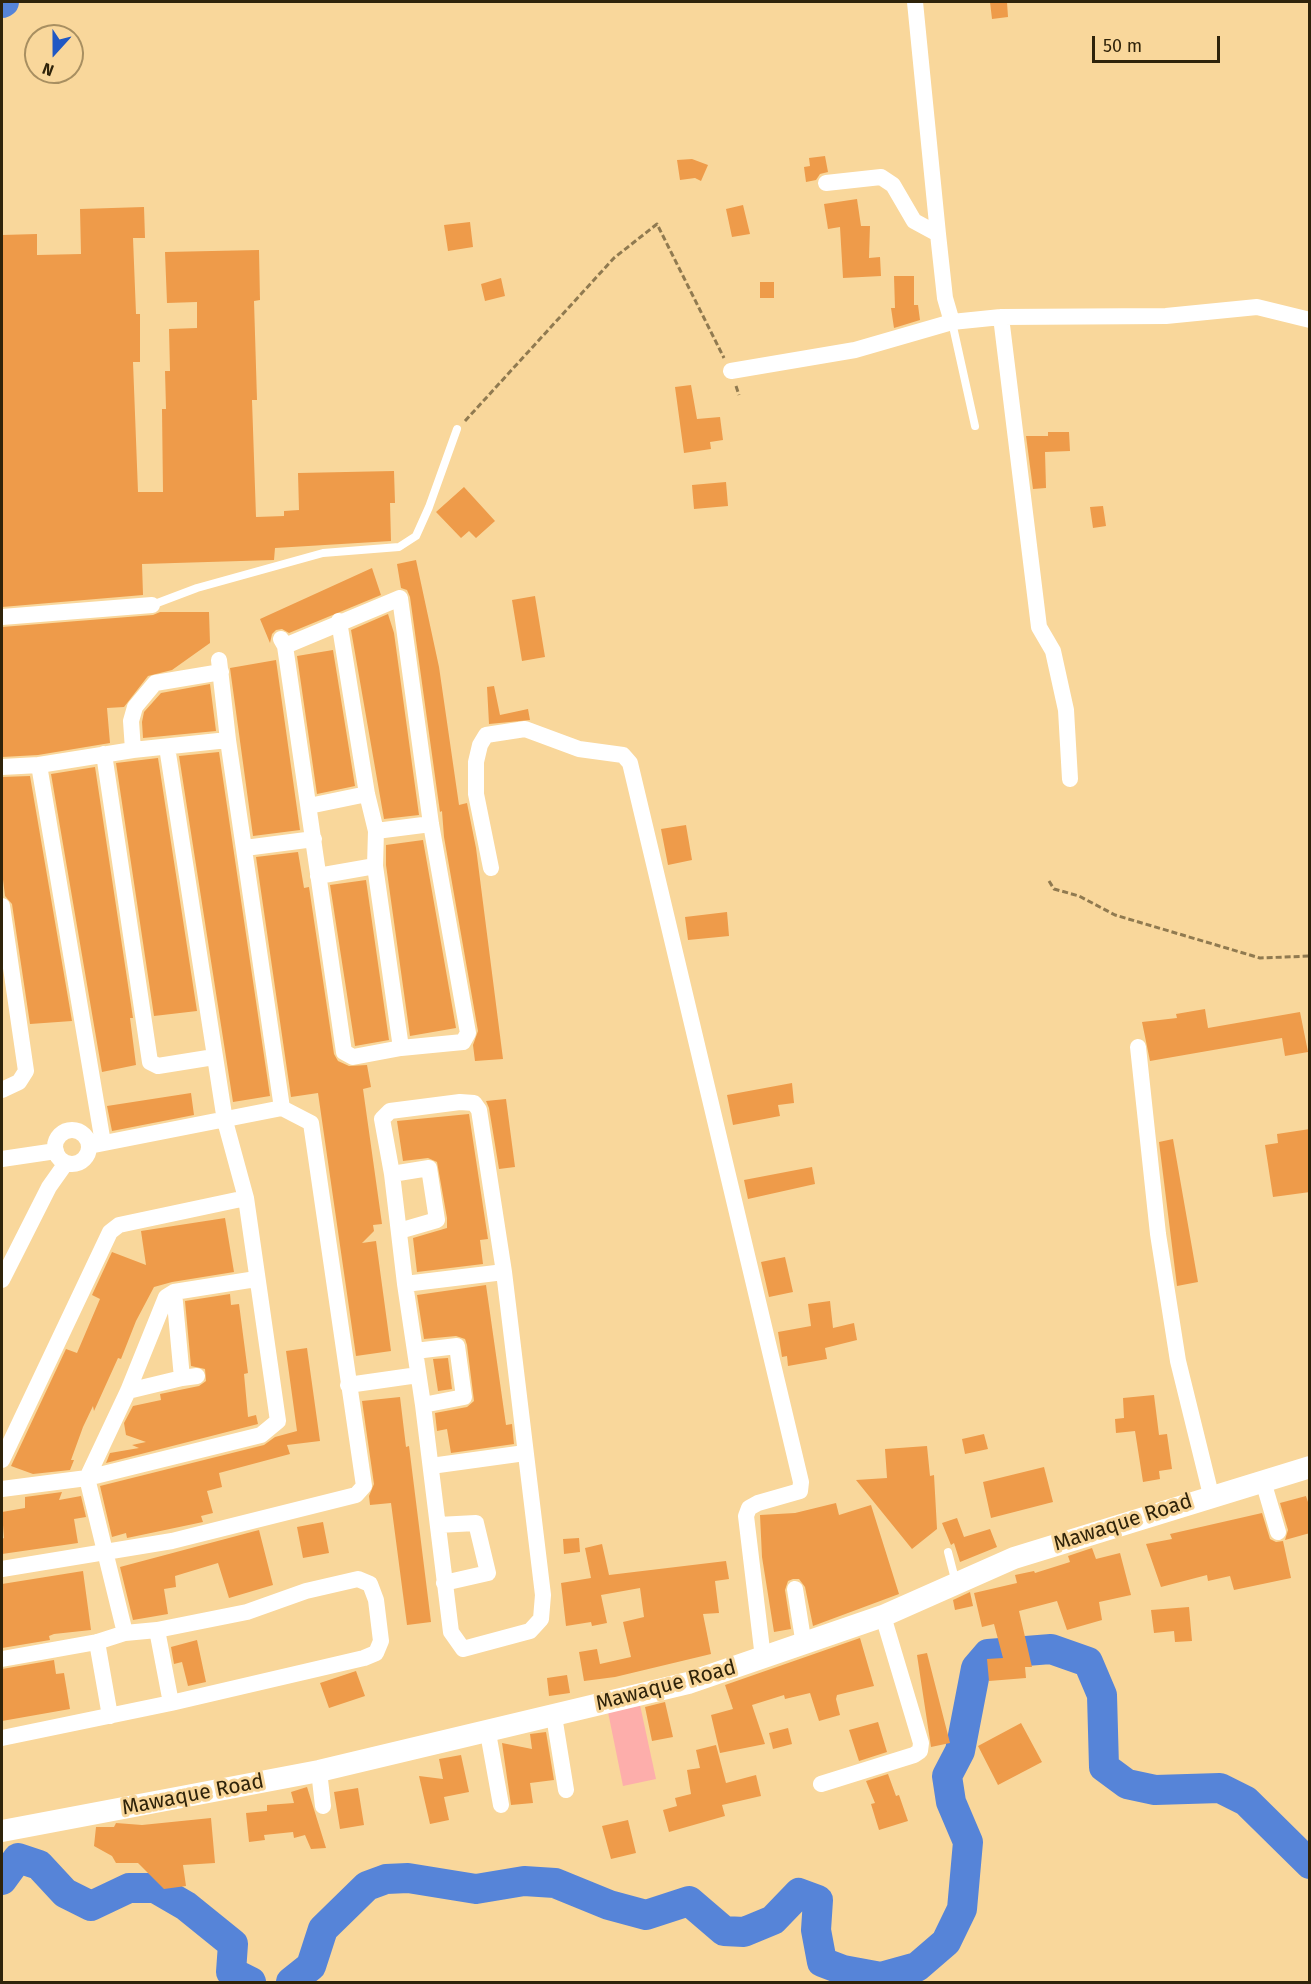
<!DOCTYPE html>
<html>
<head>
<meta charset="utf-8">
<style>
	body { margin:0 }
	#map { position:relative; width:1311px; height:1984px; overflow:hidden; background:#f9d79b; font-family:"Fira Sans",sans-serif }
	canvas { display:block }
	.frame { position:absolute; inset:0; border:3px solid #2f230a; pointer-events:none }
	.north { position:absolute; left:24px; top:24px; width:60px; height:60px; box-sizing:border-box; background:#f9d79b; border:2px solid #a88f61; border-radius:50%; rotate:201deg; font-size:16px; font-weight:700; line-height:24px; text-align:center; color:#2f230a }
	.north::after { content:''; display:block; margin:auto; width:21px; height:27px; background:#2058c4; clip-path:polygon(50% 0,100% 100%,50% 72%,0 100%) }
	.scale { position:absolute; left:1092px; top:36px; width:128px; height:27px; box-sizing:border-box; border:3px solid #2f230a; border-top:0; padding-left:8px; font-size:18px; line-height:21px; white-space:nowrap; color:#2f230a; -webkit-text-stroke:4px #f9d79b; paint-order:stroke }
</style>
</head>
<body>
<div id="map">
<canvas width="1311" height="1984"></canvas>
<div class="frame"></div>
<div class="north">N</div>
<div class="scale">50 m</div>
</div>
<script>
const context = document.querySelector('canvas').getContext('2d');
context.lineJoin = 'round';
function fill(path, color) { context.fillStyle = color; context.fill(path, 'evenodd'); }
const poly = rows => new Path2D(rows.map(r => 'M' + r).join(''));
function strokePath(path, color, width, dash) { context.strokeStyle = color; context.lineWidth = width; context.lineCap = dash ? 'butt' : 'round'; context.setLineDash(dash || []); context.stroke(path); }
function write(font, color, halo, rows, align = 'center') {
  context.font = font + ' "Fira Sans",sans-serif'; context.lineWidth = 6; context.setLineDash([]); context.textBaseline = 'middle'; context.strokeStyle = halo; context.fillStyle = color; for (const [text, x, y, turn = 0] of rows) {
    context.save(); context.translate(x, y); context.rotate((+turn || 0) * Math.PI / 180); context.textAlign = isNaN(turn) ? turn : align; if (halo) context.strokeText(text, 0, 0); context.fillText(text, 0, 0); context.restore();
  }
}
const green = poly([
	[640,1705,656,1779,623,1786,608,1712]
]);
const river = poly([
	[2,3,4,2],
	[2,1880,18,1858,39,1865,65,1893,91,1906,129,1888,155,1888,186,1906,233,1944,231,1972,251,1982],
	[291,1982,311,1966,323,1929,367,1886,386,1879,408,1878,476,1889,524,1881,555,1883,609,1905,646,1915,689,1901,724,1931,744,1932,773,1920,799,1893,818,1900,816,1930,822,1962,843,1970,881,1977,917,1967,946,1942,962,1909,968,1842,951,1802,947,1776,960,1751,976,1668,988,1654,1051,1649,1088,1662,1102,1695,1104,1767,1127,1784,1155,1790,1220,1788,1246,1801,1310,1864]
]);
const building = poly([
	[990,2,1007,2,1008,17,992,19],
	[825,156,828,172,820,174,816,180,806,182,804,167,810,166,809,158],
	[692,159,708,165,701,181,695,178,680,180,677,160],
	[857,199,861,226,870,226,869,258,880,257,881,276,843,278,840,227,828,229,824,204],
	[743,205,750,234,732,237,726,209],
	[144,207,145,238,133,238,136,314,140,314,140,362,133,362,138,492,163,492,162,409,166,409,165,371,170,371,169,329,197,328,197,302,167,303,165,252,259,250,260,300,254,301,257,400,252,400,256,517,284,516,284,511,299,510,298,473,394,471,395,503,390,503,391,541,275,548,274,560,142,564,143,595,2,607,2,235,37,234,37,255,81,254,80,209],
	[470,222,473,247,448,251,444,225],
	[894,276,914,276,914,305,918,305,920,320,894,328,891,308,895,308],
	[501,278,505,296,485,301,481,284],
	[760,282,774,282,774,298,760,298],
	[691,385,697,419,720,417,723,440,710,442,711,449,684,453,675,387],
	[1048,432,1069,432,1070,451,1045,452,1046,488,1033,489,1026,436,1048,436],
	[726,482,728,506,694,509,692,485],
	[464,487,495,521,476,538,469,531,461,538,436,512],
	[1103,506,1106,526,1093,528,1090,507],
	[416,560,439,667,459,805,467,803,476,848,503,1059,475,1061,473,1045,478,1031,444,837,442,811,440,812,410,597,407,590,401,588,397,564],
	[372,568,381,595,289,633,282,629,276,630,272,634,270,643,260,619],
	[535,596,545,657,522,661,512,600],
	[160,612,209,612,210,643,172,670,148,676,124,707,107,708,110,743,38,755,2,757,2,627,153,615],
	[388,614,394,633,419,815,384,819,351,630],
	[333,650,355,786,317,794,297,656],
	[276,660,300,830,253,836,230,668],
	[210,684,216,731,143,738,142,722,144,712,161,693],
	[494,686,500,715,528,709,530,720,489,724,487,687],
	[219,752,270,1096,233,1102,179,756],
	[158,758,197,1011,154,1016,116,763],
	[95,767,133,1018,130,1018,136,1065,102,1072,51,774],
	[30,776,72,1021,30,1024,12,904,5,896,2,871,2,777],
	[686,825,692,860,668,865,661,829],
	[423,840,456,1028,410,1036,386,865,386,845],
	[298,852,304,888,309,887,334,1054,338,1061,349,1066,367,1065,371,1087,363,1089,382,1224,373,1225,374,1231,362,1243,376,1241,391,1351,356,1356,318,1093,291,1097,256,857],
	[366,880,389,1040,355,1046,330,885],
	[727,912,729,936,688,940,685,917],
	[1205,1009,1208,1028,1300,1012,1308,1052,1285,1056,1282,1038,1150,1061,1142,1022,1177,1018,1176,1014],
	[792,1083,794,1103,778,1105,780,1116,733,1125,727,1095],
	[191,1093,194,1115,112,1131,107,1106],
	[506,1099,515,1167,499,1169,489,1108,486,1101],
	[469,1114,488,1239,480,1240,483,1264,417,1272,413,1238,447,1228,447,1218,437,1162,428,1158,403,1161,397,1121],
	[1310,1129,1310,1192,1273,1197,1265,1145,1278,1143,1277,1134],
	[1173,1139,1198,1282,1177,1286,1159,1142],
	[812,1167,815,1184,748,1199,744,1180],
	[225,1218,234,1272,172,1282,154,1287,136,1321,121,1359,118,1358,94,1411,93,1406,83,1427,71,1460,74,1460,70,1470,33,1474,11,1466,66,1349,77,1353,100,1299,92,1295,112,1252,146,1265,141,1231],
	[785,1257,793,1292,769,1297,761,1262],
	[486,1285,506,1425,512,1424,514,1444,451,1453,447,1429,437,1431,435,1413,467,1407,474,1401,467,1345,465,1339,456,1336,424,1339,417,1295],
	[230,1294,231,1305,239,1304,248,1373,244,1374,248,1417,256,1415,258,1424,106,1463,110,1453,139,1448,132,1445,146,1442,126,1435,124,1423,133,1406,161,1400,160,1394,199,1386,206,1381,205,1369,191,1366,185,1301],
	[830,1301,833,1328,854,1323,857,1340,825,1348,827,1359,788,1366,787,1356,782,1357,778,1332,811,1326,808,1304],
	[307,1348,320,1441,287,1445,290,1454,219,1473,222,1487,207,1491,213,1513,201,1516,203,1522,127,1538,126,1533,112,1537,100,1486,264,1445,275,1437,297,1431,286,1351],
	[448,1358,452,1389,438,1391,433,1359],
	[1154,1395,1159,1435,1167,1434,1172,1469,1159,1471,1160,1479,1143,1482,1135,1431,1116,1433,1115,1419,1124,1418,1123,1398],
	[400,1397,406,1447,409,1446,431,1622,407,1625,391,1503,370,1505,369,1496,374,1484,362,1401],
	[984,1434,988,1449,965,1454,962,1439],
	[927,1446,930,1476,934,1475,937,1529,912,1549,856,1480,887,1478,885,1449],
	[1044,1467,1053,1502,991,1518,983,1482],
	[62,1492,59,1500,81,1496,86,1517,74,1519,78,1543,2,1554,2,1539,4,1538,2,1512,25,1508,25,1497],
	[1306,1496,1310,1508,1310,1533,1285,1540,1288,1530,1280,1503],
	[836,1503,839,1515,871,1505,899,1594,813,1626,805,1587,799,1579,793,1579,788,1581,785,1590,791,1629,774,1632,762,1557,760,1515,795,1513],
	[1262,1513,1270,1539,1276,1542,1283,1541,1291,1578,1234,1590,1230,1576,1208,1581,1207,1575,1161,1587,1146,1544,1172,1539,1170,1534],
	[957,1518,964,1537,990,1529,997,1547,960,1562,954,1543,951,1545,942,1523],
	[323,1522,329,1553,303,1558,297,1527],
	[259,1530,273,1585,229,1598,218,1563,175,1576,176,1587,164,1589,168,1614,133,1620,120,1567],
	[579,1538,580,1552,564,1554,563,1539],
	[602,1544,609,1575,726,1561,729,1579,715,1581,719,1613,703,1614,711,1654,615,1677,584,1681,579,1652,597,1649,600,1664,631,1657,623,1622,644,1617,640,1588,601,1595,607,1623,592,1626,591,1622,566,1626,561,1583,591,1578,585,1548],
	[1092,1548,1096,1559,1120,1553,1131,1595,1099,1602,1102,1620,1067,1630,1057,1601,1019,1611,1032,1667,1025,1667,1026,1678,989,1681,987,1659,1003,1658,994,1624,982,1627,974,1593,1017,1583,1015,1575,1034,1571,1035,1573,1070,1562,1068,1556],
	[83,1571,91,1630,54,1634,49,1636,50,1640,2,1648,2,1584],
	[970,1592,973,1606,955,1610,953,1600],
	[1189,1607,1192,1641,1175,1642,1174,1631,1154,1633,1151,1610],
	[860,1638,874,1686,837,1695,836,1699,840,1715,819,1721,810,1693,785,1699,784,1695,752,1705,765,1744,720,1753,711,1715,733,1709,725,1685],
	[197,1640,206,1682,188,1686,182,1662,174,1664,171,1647],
	[927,1653,950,1743,931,1747,917,1655],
	[54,1660,56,1674,64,1673,70,1709,2,1721,2,1669],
	[356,1671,365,1696,329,1708,320,1683],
	[567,1675,570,1693,549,1696,547,1678],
	[665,1702,673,1737,652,1741,645,1707],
	[878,1722,887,1752,859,1761,849,1730],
	[1021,1723,1042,1762,998,1785,978,1746],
	[788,1728,792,1744,773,1749,769,1733],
	[546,1732,554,1780,530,1783,533,1803,511,1805,502,1743,532,1749,530,1734],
	[716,1745,726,1783,756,1775,761,1796,722,1805,725,1816,669,1832,663,1810,677,1806,675,1798,691,1794,687,1770,700,1768,696,1750],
	[461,1755,469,1792,444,1797,449,1820,430,1824,419,1776,443,1779,439,1759],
	[888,1774,896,1796,899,1795,908,1821,879,1830,871,1804,875,1803,866,1781],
	[307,1787,326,1848,311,1849,305,1835,294,1838,293,1832,264,1835,265,1840,249,1842,246,1813,267,1811,267,1805,294,1803,291,1792],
	[358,1788,364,1825,340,1829,334,1792],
	[211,1818,215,1863,183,1865,186,1886,164,1889,138,1863,116,1863,112,1856,94,1846,96,1827,114,1827,116,1823,142,1825],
	[628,1820,636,1853,611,1859,602,1826]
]);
const path = poly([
	[736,386,739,395],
	[465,421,614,258,657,224,724,358],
	[1049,881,1054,889,1079,896,1115,915,1260,958,1310,956]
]);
const lane = poly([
	[952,322,975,426],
	[152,605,197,588,323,553,399,547,416,536,429,507,457,429],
	[948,1552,956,1583]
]);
const street = poly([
	[915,2,938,234,945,298,952,322,1001,317,1166,316,1257,307,1310,320],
	[826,183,881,177,893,185,914,221,938,234],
	[1001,317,1039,627,1053,651,1066,710,1070,779],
	[731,371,855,350,952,322],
	[2,617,152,605],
	[339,621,367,794,376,831,375,866,401,1048],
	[281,639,285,646,344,1052,353,1057,401,1048,463,1042,468,1033,431,824,400,598,285,646],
	[219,660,228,740,282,1108],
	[133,750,131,721,135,707,155,683,221,672],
	[104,754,150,1062,158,1066,214,1057],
	[39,765,103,1143],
	[2,767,39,765,133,750,228,740],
	[309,806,367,794],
	[376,831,431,824],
	[245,848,314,839],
	[491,868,476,794,476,762,480,745,486,735,525,729,579,749,623,755,630,763,801,1482,800,1491,758,1503,749,1508,746,1516,763,1658],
	[318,876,375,866],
	[2,906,26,1071,19,1082,2,1090],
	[1138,1047,1158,1234,1178,1361,1211,1495],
	[460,1102,474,1103,479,1110,504,1272,543,1595,541,1619,530,1631,463,1649,451,1632,423,1405,405,1284,392,1174,382,1119,390,1111,460,1102],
	'55 1147a17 17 0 1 1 34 0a17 17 0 1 1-34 0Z',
	[2,1159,56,1151],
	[392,1174,429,1168,437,1220,399,1231],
	[2,1280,49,1187,66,1163],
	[405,1284,504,1272],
	[415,1351,457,1346,464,1397,423,1405],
	[182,1378,197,1376],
	[348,1385,418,1375],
	[128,1391,182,1378,174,1292],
	[2,1460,110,1232,119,1225,246,1198],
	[431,1466,525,1453],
	[1263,1481,1278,1532],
	[2,1489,87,1478,261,1435,278,1421,246,1198,225,1121,167,747],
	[438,1525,476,1523,488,1573,444,1583],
	[2,1569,172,1541,356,1495,364,1486,311,1123,282,1108,89,1146],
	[795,1589,804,1645],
	[125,1633,87,1478,128,1391,166,1297,174,1292,256,1279],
	[97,1642,110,1716],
	[2,1659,97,1642,125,1633,157,1630,171,1703],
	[554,1716,566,1790],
	[488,1733,501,1805],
	[2,1738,171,1703,364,1658,376,1653,381,1641,376,1600,370,1584,358,1579,306,1591,247,1612,157,1630],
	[319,1771,323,1806],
	[821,1784,914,1755,920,1751,921,1743,883,1616]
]);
const secondary = poly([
	[2,1831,319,1771,688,1683,883,1616,1014,1558,1310,1467]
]);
const streetNames = [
	["Mawaque Road",1123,1523,-18],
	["Mawaque Road",666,1686,-15],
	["Mawaque Road",193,1795,-11]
];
fill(green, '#fdaeab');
strokePath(river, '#5684d8', 30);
fill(building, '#ee9b4a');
strokePath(path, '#907a50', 3, [6, 3]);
strokePath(lane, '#fff', 8);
strokePath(street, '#fff', 16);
strokePath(secondary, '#fff', 22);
write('21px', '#2f230a', '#f9d79b', streetNames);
</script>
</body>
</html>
